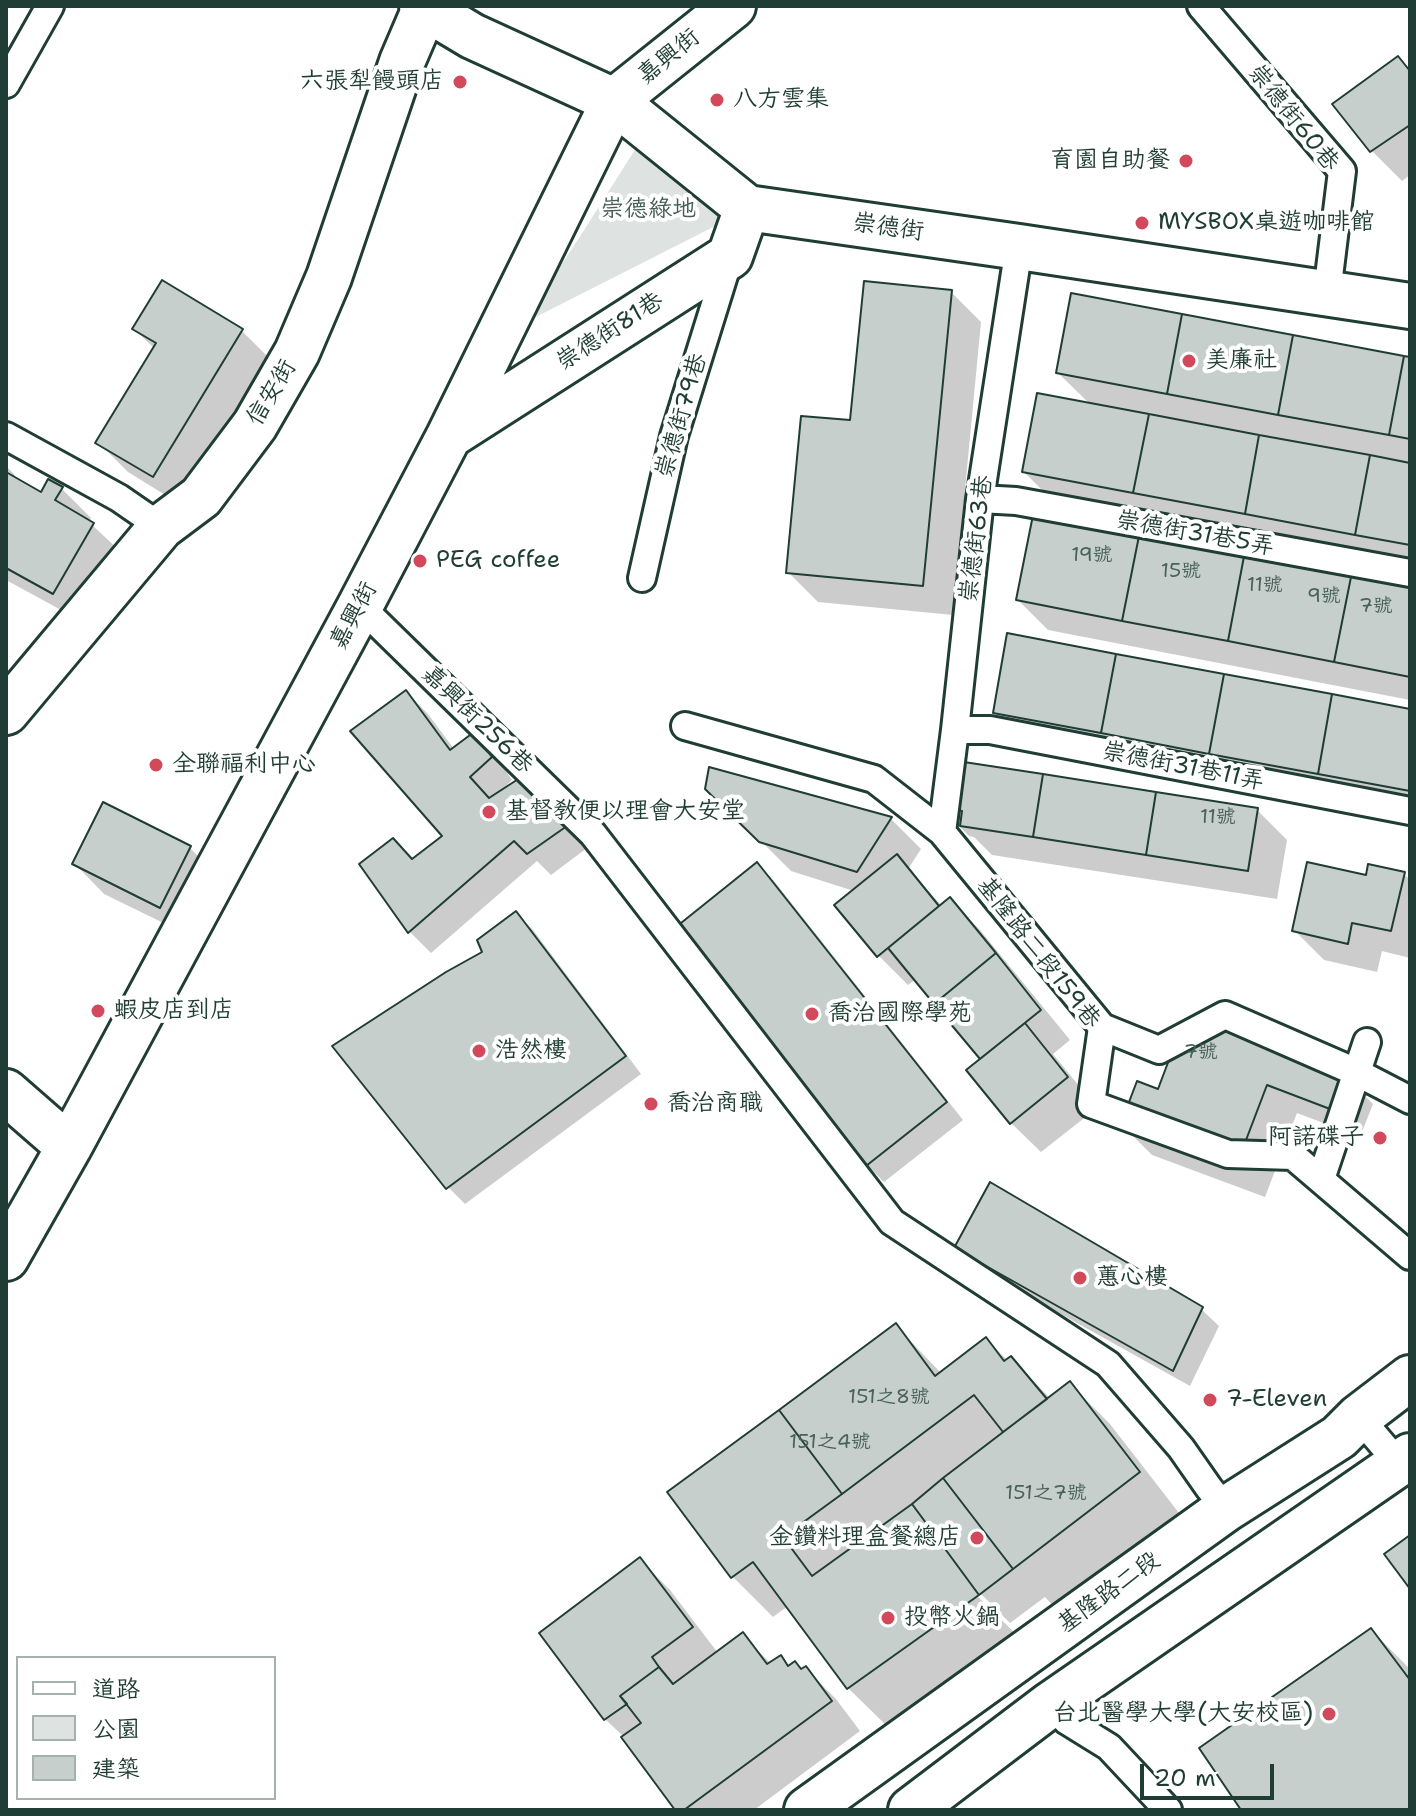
<!DOCTYPE html>
<html>
<head>
<meta charset="utf-8">
<style>
	body { margin:0 }
	#map { position:relative; width:1416px; height:1816px; overflow:hidden; background:#fff; font-family:"Shantell Sans","LXGW WenKai TC",sans-serif }
	canvas { display:block }
	.frame { position:absolute; inset:0; border:8px solid #1f3d34; pointer-events:none }
	.legend { position:absolute; left:16px; top:1656px; width:260px; height:144px; box-sizing:border-box; background:#fff; border:2px solid #a5b1ae; margin:0; padding:10px 14px; list-style:none; font-size:24px; color:#1f3d34 }
	.legend li { display:flex; align-items:center; gap:16px; height:40px }
	.legend b { width:40px; border:2px solid #a5b1ae }
	.scale { position:absolute; left:1140px; top:1764px; width:134px; height:36px; box-sizing:border-box; border:4px solid #1f3d34; border-top:0; padding-left:10px; font-size:24px; line-height:28px; white-space:nowrap; color:#1f3d34; -webkit-text-stroke:6px #fff; paint-order:stroke }
</style>
</head>
<body>
<div id="map">
<canvas width="1416" height="1816"></canvas>
<div class="frame"></div>
<ul class="legend">
<li><b style="height:10px;background:#fff"></b>道路</li>
<li><b style="height:22px;background:#dee3e2"></b>公園</li>
<li><b style="height:22px;background:#c7cfcc"></b>建築</li>
</ul>
<div class="scale">20 m</div>
</div>
<script>
const context = document.querySelector('canvas').getContext('2d');
context.lineJoin = 'round';
function fill(path, color) { context.fillStyle = color; context.fill(path, 'evenodd'); }
const poly = rows => new Path2D(rows.map(r => 'M' + r).join(''));
function strokePath(path, color, width, dash) { context.strokeStyle = color; context.lineWidth = width; context.lineCap = dash ? 'butt' : 'round'; context.setLineDash(dash || []); context.stroke(path); }
function write(font, color, halo, rows, align = 'center') {
  context.font = font + ' "Shantell Sans","LXGW WenKai TC",sans-serif'; context.lineWidth = 8; context.setLineDash([]); context.textBaseline = 'middle'; context.strokeStyle = halo; context.fillStyle = color; for (const [text, x, y, turn = 0] of rows) {
    context.save(); context.translate(x, y); context.rotate((+turn || 0) * Math.PI / 180); context.textAlign = isNaN(turn) ? turn : align; if (halo) context.strokeText(text, 0, 0); context.fillText(text, 0, 0); context.restore();
  }
}
const green = poly([
	[636,148,733,217,522,324,579,238]
]);
const shadow = poly([
	[1410,71,1410,175,1402,181,1372,151,1335,104],
	[163,283,242,331,272,361,183,506,128,472,98,442,155,349,134,329],
	[951,292,981,322,953,615,818,602,788,572,852,422],
	[1410,359,1410,568,1054,502,1024,472,1091,405,1058,373],
	[6,466,15,475,13,478,41,495,62,489,91,518,89,522,123,554,83,622,6,580],
	[1410,586,1410,700,1048,630,1018,600],
	[406,692,428,714,454,749,474,734,496,756,512,780,504,788,505,790,548,798,587,848,551,875,537,861,431,953,409,931,412,861,445,836],
	[1410,710,1410,814,1025,742,995,712],
	[710,770,891,819,921,849,908,869,942,906,950,900,980,930,1070,1040,1053,1054,1097,1108,1041,1152,1011,1123,983,1060,916,979,908,985,878,955,854,891,791,871,708,788],
	[939,806,1257,810,1287,840,1277,899,992,855,974,837,969,836],
	[190,848,219,878,190,936,104,894,75,864],
	[757,864,774,881,963,1120,884,1182,867,1165,678,927],
	[1404,874,1410,880,1410,958,1382,951,1377,972,1324,960,1294,930,1368,878],
	[516,914,533,930,641,1074,465,1204,448,1187,485,953],
	[1343,1074,1373,1104,1360,1137,1297,1113,1265,1197,1152,1155,1122,1125,1160,1091],
	[956,1248,1201,1309,1219,1326,1190,1386,973,1265],
	[896,1326,941,1373,986,1339,1008,1361,1011,1359,1051,1399,1070,1384,1110,1424,1179,1513,1055,1608,1045,1597,1010,1623,980,1593,974,1593,1018,1636,889,1728,848,1688,788,1606,773,1617,733,1577,670,1493],
	[640,1560,670,1590,718,1653,743,1635,771,1664,780,1658,790,1667,802,1671,806,1669,836,1699,860,1731,754,1810,678,1810,624,1737,605,1719],
	[1371,1630,1410,1669,1410,1810,1243,1810]
]);
const building = poly([
	[1398,56,1410,71,1410,125,1370,152,1332,104,1398,56],
	[162,280,243,329,153,477,95,443,156,343,132,329,162,280],
	[864,281,952,290,923,586,786,573,801,416,850,420,864,281],
	[1071,293,1182,314,1167,394,1056,373,1071,293],
	[1182,314,1293,335,1278,415,1167,394,1182,314],
	[1293,335,1404,356,1389,435,1278,415,1293,335],
	[1404,356,1410,357,1410,439,1389,435,1404,356],
	[1037,393,1149,414,1133,493,1022,472,1037,393],
	[1149,414,1259,435,1245,514,1133,493,1149,414],
	[1259,435,1370,455,1355,535,1245,514,1259,435],
	[1370,455,1410,463,1410,545,1355,535,1370,455],
	[6,472,41,492,48,479,63,487,55,500,94,523,53,594,6,568,6,472],
	[1034,510,1140,531,1122,621,1016,600,1034,510],
	[1140,531,1245,551,1228,641,1122,621,1140,531],
	[1245,551,1352,572,1334,662,1228,641,1245,551],
	[1352,572,1410,583,1410,677,1334,662,1352,572],
	[1007,633,1116,654,1101,733,993,713,1007,633],
	[1116,654,1224,674,1209,754,1101,733,1116,654],
	[1224,674,1332,694,1318,774,1209,754,1224,674],
	[406,690,450,750,474,732,492,757,470,777,489,798,526,774,567,826,527,854,514,841,408,933,359,864,393,838,412,859,442,836,350,731,406,690],
	[1332,694,1410,709,1410,791,1318,774,1332,694],
	[944,759,1043,774,1033,837,960,826,962,811,937,807,944,759],
	[709,767,892,817,857,872,759,842,705,789,709,767],
	[1043,774,1156,792,1146,855,1033,837,1043,774],
	[1156,792,1258,808,1248,871,1146,855,1156,792],
	[103,802,191,846,160,908,72,864,103,802],
	[897,854,939,906,877,957,834,905,897,854],
	[757,862,947,1102,866,1166,676,927,757,862],
	[1307,862,1366,875,1368,864,1405,872,1391,931,1352,923,1348,944,1292,931,1307,862],
	[950,897,996,953,934,1004,888,948,950,897],
	[516,911,626,1056,446,1189,332,1046,446,972,482,952,477,940,516,911],
	[996,953,1041,1010,980,1059,934,1004,996,953],
	[1201,1018,1344,1072,1330,1109,1267,1085,1235,1169,1120,1126,1137,1081,1158,1089,1181,1028,1201,1018],
	[1025,1023,1068,1077,1010,1124,966,1070,1025,1023],
	[990,1182,1203,1307,1173,1371,954,1248,990,1182],
	[896,1323,935,1376,986,1337,1004,1361,1011,1356,1047,1399,1003,1432,974,1395,842,1494,779,1410,896,1323],
	[1070,1381,1140,1472,1013,1569,943,1478,1070,1381],
	[779,1410,842,1494,783,1537,812,1576,912,1504,979,1595,847,1689,753,1562,731,1578,667,1492,779,1410],
	[943,1478,1013,1569,979,1595,912,1504,943,1478],
	[1410,1535,1410,1589,1384,1554,1410,1535],
	[640,1557,693,1627,652,1657,659,1667,620,1696,627,1704,604,1720,539,1633,640,1557],
	[1371,1628,1410,1680,1410,1810,1241,1810,1199,1748,1371,1628],
	[743,1632,767,1664,781,1655,788,1666,795,1661,801,1669,806,1666,832,1701,684,1810,675,1810,621,1737,641,1723,620,1696,659,1667,673,1684,743,1632]
]);
const service = poly([
	[1201,6,1342,171,1327,293],
	[6,84,50,6],
	[6,436,119,498,161,527],
	[980,499,1016,501,1410,573],
	[642,578,674,436,730,256],
	[360,606,593,834,892,1222,1108,1364,1181,1448,1209,1488,1226,1509],
	[685,726,874,779,942,832,1102,1027,1091,1104,1228,1154,1293,1156,1410,1256],
	[955,730,990,730,1410,811],
	[942,832,955,730,980,499,1019,247],
	[1102,1027,1159,1050,1225,1015,1356,1072,1410,1100],
	[1321,1179,1367,1042],
	[1359,1417,1399,1464,1409,1463],
	[1051,1704,1067,1721,1109,1747,1168,1810]
]);
const minor = poly([
	[449,436,730,256,747,208],
	[6,1092,69,1147],
	[6,1258,69,1147,360,606,449,436,614,101,733,6]
]);
const tertiary = poly([
	[422,6,472,36,614,101,747,208,1019,247,1410,306],
	[6,712,161,527,201,497,255,425,297,352,329,277,402,62,426,6]
]);
const secondary = poly([
	[807,1810,1226,1509,1339,1437,1359,1417,1410,1378],
	[911,1810,1051,1704,1410,1456]
]);
const markers = [
	[460,82,8,"#d1495b"],
	[717,100,8,"#d1495b"],
	[1186,161,8,"#d1495b"],
	[1142,223,8,"#d1495b"],
	[1189,361,8,"#d1495b"],
	[420,561,8,"#d1495b"],
	[156,765,8,"#d1495b"],
	[489,812,8,"#d1495b"],
	[98,1011,8,"#d1495b"],
	[812,1014,8,"#d1495b"],
	[479,1051,8,"#d1495b"],
	[651,1104,8,"#d1495b"],
	[1380,1138,8,"#d1495b"],
	[1080,1278,8,"#d1495b"],
	[1210,1400,8,"#d1495b"],
	[977,1538,8,"#d1495b"],
	[888,1618,8,"#d1495b"],
	[1329,1714,8,"#d1495b"]
];
const numberNames = [
	["19號",1092,556],
	["15號",1181,572],
	["11號",1265,586],
	["9號",1324,597],
	["7號",1376,607],
	["11號",1218,818],
	["7號",1201,1053],
	["151之8號",889,1398],
	["151之4號",830,1443],
	["151之7號",1046,1494]
];
const streetNames = [
	["嘉興街",669,57,-39],
	["崇德街60巷",1293,118,51],
	["崇德街",888,228,8],
	["崇德街81巷",610,332,-33],
	["信安街",272,393,-59],
	["崇德街79巷",682,416,-74],
	["崇德街31巷5弄",1195,534,10],
	["崇德街63巷",977,539,-83],
	["嘉興街",354,616,-62],
	["嘉興街256巷",477,720,44],
	["崇德街31巷11弄",1183,767,11],
	["基隆路二段159巷",1038,953,52],
	["基隆路二段",1109,1593,-36]
];
const poiNames = [
	["六張犁饅頭店",444,82,"right"],
	["八方雲集",733,100],
	["育園自助餐",1170,161,"right"],
	["MYSBOX桌遊咖啡館",1158,223],
	["美廉社",1205,361],
	["PEG coffee",436,561],
	["全聯福利中心",172,765],
	["基督教便以理會大安堂",505,812],
	["蝦皮店到店",114,1011],
	["喬治國際學苑",828,1014],
	["浩然樓",495,1051],
	["喬治商職",667,1104],
	["阿諾碟子",1364,1138,"right"],
	["蕙心樓",1096,1278],
	["7-Eleven",1226,1400],
	["金鑽料理盒餐總店",961,1538,"right"],
	["投幣火鍋",904,1618],
	["台北醫學大學(大安校區)",1313,1714,"right"]
];
const parkNames = [
	["崇德綠地",648,210]
];
fill(green, '#dee3e2');
fill(shadow, '#0003');
fill(building, '#c7cfcc');
strokePath(building, '#1f3d34', 2);
strokePath(service, '#1f3d34', 32);
strokePath(minor, '#1f3d34', 50);
strokePath(tertiary, '#1f3d34', 50);
strokePath(secondary, '#1f3d34', 50);
strokePath(service, '#fff', 26);
strokePath(minor, '#fff', 44);
strokePath(tertiary, '#fff', 44);
strokePath(secondary, '#fff', 44);
for (const [x, y, r, color] of markers) { const dot = new Path2D(); dot.arc(x, y, r, 0, 2 * Math.PI); context.fillStyle = color; context.fill(dot); strokePath(dot, '#fff', 3); }
write('20px', '#49625a', null, numberNames);
write('24px', '#1f3d34', '#fff', streetNames);
write('24px', '#1f3d34', '#fff', poiNames, 'left');
write('24px', '#455e57', '#fff', parkNames);
</script>
</body>
</html>
